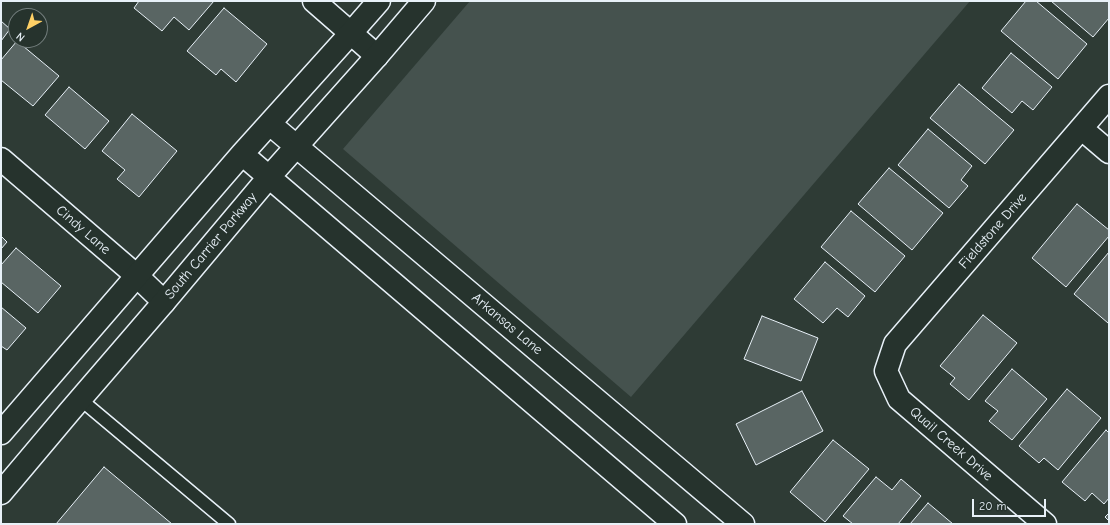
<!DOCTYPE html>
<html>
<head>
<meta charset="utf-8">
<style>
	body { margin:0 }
	#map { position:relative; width:1110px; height:525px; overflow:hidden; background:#2e3b35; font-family:"Comic Neue",sans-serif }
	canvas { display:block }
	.frame { position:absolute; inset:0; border:2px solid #e8f1f8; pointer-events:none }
	.north { position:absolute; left:8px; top:8px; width:40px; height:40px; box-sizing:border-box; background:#26332d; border:1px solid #747f7e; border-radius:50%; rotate:220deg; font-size:11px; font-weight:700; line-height:16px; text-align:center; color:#e8f1f8 }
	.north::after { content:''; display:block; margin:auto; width:14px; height:18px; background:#ffd166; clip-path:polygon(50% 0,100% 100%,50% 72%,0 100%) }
	.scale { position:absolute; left:972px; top:499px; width:74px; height:18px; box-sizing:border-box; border:2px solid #e8f1f8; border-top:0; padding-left:5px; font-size:12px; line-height:14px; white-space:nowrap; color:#e8f1f8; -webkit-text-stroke:3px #26332d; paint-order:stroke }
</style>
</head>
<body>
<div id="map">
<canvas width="1110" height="525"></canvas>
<div class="frame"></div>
<div class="north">N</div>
<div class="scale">20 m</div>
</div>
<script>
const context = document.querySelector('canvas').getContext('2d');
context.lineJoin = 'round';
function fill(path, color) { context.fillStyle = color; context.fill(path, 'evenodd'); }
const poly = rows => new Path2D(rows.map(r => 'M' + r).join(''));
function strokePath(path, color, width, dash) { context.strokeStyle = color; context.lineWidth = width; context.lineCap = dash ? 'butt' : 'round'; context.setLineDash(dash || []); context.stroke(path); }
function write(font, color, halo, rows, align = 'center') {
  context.font = font + ' "Comic Neue",sans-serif'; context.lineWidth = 4; context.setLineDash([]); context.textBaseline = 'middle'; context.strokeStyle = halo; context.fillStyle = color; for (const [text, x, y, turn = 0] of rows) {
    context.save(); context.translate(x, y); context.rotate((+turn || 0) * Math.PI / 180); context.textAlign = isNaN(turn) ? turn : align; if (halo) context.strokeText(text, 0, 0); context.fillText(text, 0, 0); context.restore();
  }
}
const green = poly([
	[470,1,970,1,631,397,343,149]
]);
const building = poly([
	[139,1,214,1,189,30,174,17,162,31,134,8,139,1],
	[1026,1,1036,1,1087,44,1058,79,1001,31,1026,1],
	[1051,1,1109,1,1109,18,1093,37,1051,1],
	[224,8,267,44,236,82,221,69,216,75,187,51,224,8],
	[1,21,10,29,1,41,1,21],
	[17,41,59,76,33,106,1,80,1,60,17,41],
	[1011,53,1052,87,1033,110,1022,101,1012,113,982,88,1011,53],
	[959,84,1014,130,985,164,930,118,959,84],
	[69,87,109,121,85,149,45,115,69,87],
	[132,114,177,151,139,197,117,179,125,170,102,151,132,114],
	[928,129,972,166,961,180,968,186,949,208,898,165,928,129],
	[889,168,943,213,912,250,858,204,889,168],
	[1077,204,1109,230,1109,236,1066,287,1032,258,1077,204],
	[851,211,905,256,875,292,821,247,851,211],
	[1,236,7,242,1,249,1,236],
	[16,248,61,286,38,313,1,282,1,265,16,248],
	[1109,252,1109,323,1108,323,1074,294,1109,252],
	[825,262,865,296,848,317,837,308,823,323,794,299,825,262],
	[1,307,26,328,7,350,1,346,1,307],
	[983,315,1017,343,969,400,950,384,955,378,940,366,983,315],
	[762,316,818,338,801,381,744,359,762,316],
	[1012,369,1047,399,1012,440,989,421,998,411,985,401,1012,369],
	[1067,389,1101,418,1058,470,1044,458,1039,463,1019,446,1067,389],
	[802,391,823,431,756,465,736,424,802,391],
	[1106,430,1109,433,1109,498,1104,504,1092,493,1085,501,1062,482,1106,430],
	[833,440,869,469,825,522,790,492,833,440],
	[104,467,172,524,56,524,104,467],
	[876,477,892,490,901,479,921,496,898,524,853,524,843,516,876,477],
	[928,503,953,524,910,524,928,503],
	[1109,513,1109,521,1105,517,1109,513]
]);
const service = poly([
	[80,399,229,524]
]);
const minor = poly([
	[314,1,377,56],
	[1082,129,1109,152],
	[1,159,137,276,164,302],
	[1045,524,899,399,886,371,895,344,1109,96]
]);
const secondary = poly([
	[270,124,743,524],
	[242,154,675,524],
	[1,433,242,154,351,33,379,1],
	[1,493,70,411,164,302,269,177,377,56,424,1]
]);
const streetNames = [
	["Cindy Lane",83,230,41],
	["Fieldstone Drive",993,231,-49],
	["South Carrier Parkway",211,246,-50],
	["Arkansas Lane",507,324,40],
	["Quail Creek Drive",951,444,41]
];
fill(green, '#45524e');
fill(building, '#596563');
strokePath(building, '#e8f1f8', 1);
strokePath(service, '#e8f1f8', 15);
strokePath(minor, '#e8f1f8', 25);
strokePath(secondary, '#e8f1f8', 25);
strokePath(service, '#26332d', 12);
strokePath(minor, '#26332d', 22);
strokePath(secondary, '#26332d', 22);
write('14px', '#e8f1f8', '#26332d', streetNames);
</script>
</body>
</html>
